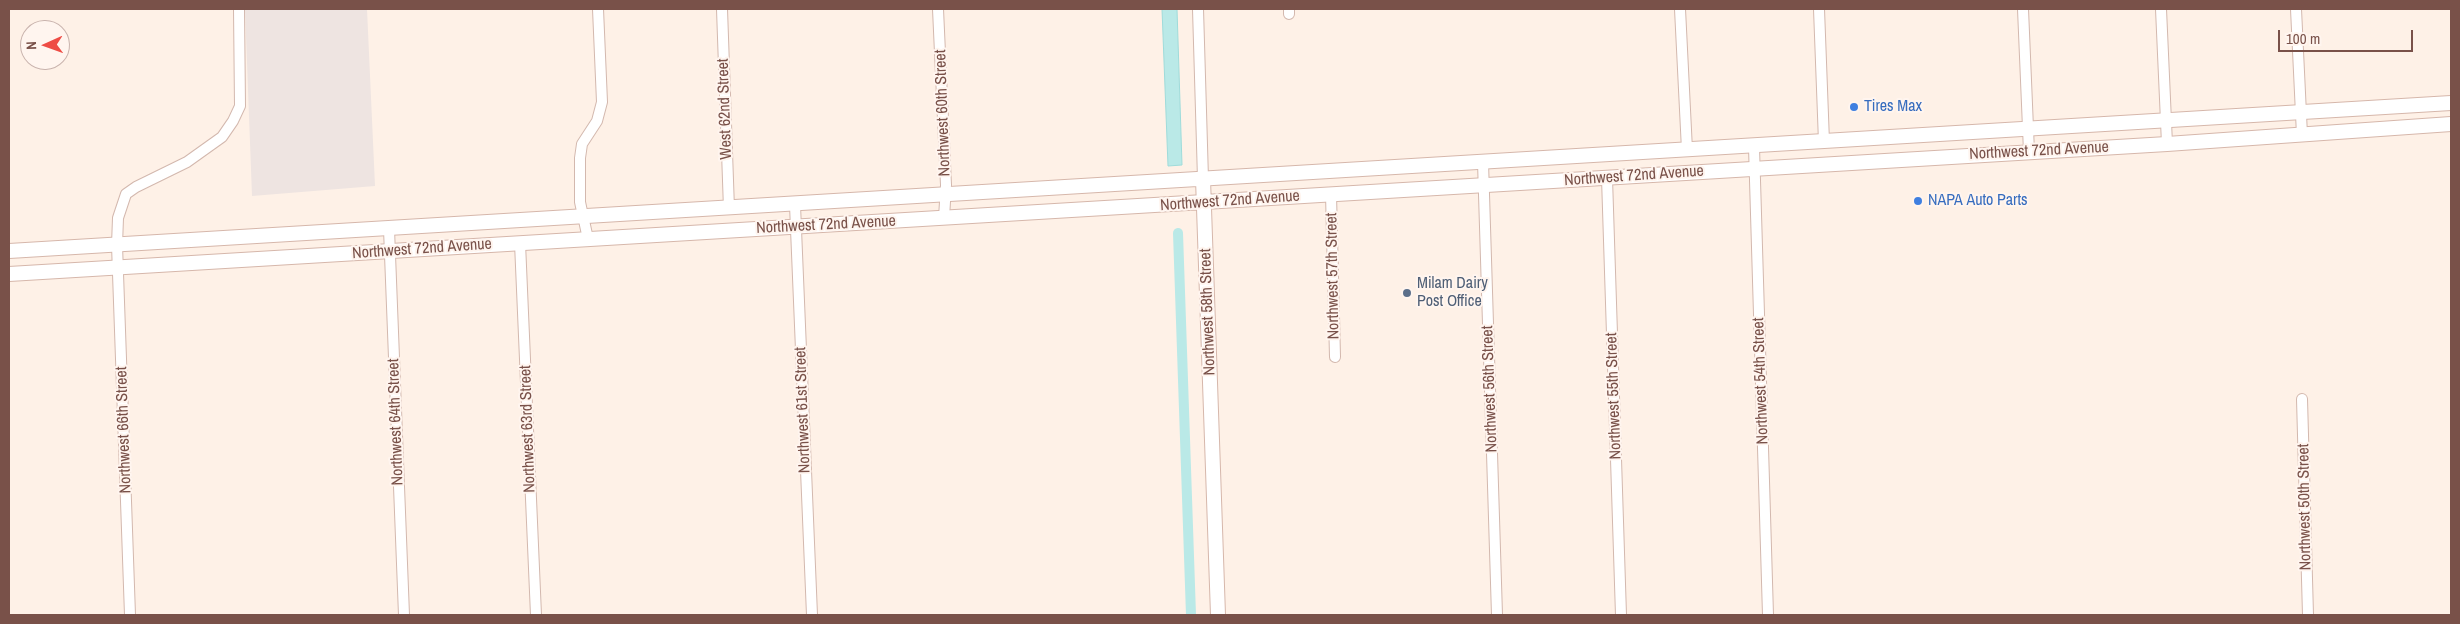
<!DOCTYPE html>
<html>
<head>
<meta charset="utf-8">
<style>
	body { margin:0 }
	#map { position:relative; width:2460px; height:624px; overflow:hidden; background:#fef1e7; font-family:"Archivo Narrow",sans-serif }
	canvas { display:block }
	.frame { position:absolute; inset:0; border:10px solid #795149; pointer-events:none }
	.north { position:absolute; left:20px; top:20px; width:50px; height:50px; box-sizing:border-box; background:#fff5ef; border:1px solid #c9b3ad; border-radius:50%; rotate:268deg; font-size:14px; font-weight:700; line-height:20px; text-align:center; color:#795149 }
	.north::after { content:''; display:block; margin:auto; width:18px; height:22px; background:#ee4c45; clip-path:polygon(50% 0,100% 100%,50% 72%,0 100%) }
	.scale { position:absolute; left:2278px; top:30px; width:135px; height:22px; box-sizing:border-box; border:2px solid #795149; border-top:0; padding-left:6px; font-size:15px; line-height:18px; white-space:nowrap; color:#795149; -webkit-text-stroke:4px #fff5ef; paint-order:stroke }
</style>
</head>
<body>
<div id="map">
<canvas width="2460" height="624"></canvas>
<div class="frame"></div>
<div class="north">N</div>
<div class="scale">100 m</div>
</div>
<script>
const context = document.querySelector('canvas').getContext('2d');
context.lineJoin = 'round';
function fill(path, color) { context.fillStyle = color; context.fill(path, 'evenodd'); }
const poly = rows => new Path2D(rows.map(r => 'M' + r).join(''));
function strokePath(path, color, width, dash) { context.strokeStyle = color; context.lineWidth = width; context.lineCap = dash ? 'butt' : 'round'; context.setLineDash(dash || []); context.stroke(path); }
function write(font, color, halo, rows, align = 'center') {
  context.font = font + ' "Archivo Narrow",sans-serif'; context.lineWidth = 4; context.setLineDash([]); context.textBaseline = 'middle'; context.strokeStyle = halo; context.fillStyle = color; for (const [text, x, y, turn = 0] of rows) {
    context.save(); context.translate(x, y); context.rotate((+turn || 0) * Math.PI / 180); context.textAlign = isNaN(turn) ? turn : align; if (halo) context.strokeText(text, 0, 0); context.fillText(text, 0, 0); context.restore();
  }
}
const industrial = poly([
	[245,9,367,9,375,186,252,196]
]);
const water = poly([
	[1162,9,1177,9,1182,165,1168,166,1162,9]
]);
const canal = poly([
	[1178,233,1191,615]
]);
const minor = poly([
	[722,9,729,209],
	[938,9,946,185,944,218],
	[1198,9,1203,179],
	[1289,9,1289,14],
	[1680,9,1687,150],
	[1819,9,1824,142],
	[2023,9,2029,152],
	[2161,9,2167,144],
	[2296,9,2302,135],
	[1754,147,1768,615],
	[1483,162,1497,615],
	[1607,178,1621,615],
	[1331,194,1335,357],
	[795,205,812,615],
	[389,229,404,615],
	[588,239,580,202,580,158,582,144,597,121,602,102,598,9],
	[520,243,536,615],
	[2302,399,2308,615],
	[130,615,117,245,118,218,126,194,136,187,187,162,222,137,233,121,240,106,239,9]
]);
const secondary = poly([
	[1203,179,1218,615],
	[9,251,2451,103],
	[9,274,2167,144,2451,124]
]);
const markers = [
	[1854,107,5,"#3f7fe0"],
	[1918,201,5,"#3f7fe0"],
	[1407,293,5,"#5c6f8a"]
];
const shopNames = [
	["Tires Max",1864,107],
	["NAPA Auto Parts",1928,201]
];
const streetNames = [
	["West 62nd Street",725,109,-92],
	["Northwest 60th Street",943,113,-92],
	["Northwest 72nd Avenue",2039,151,-3],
	["Northwest 72nd Avenue",1634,176,-4],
	["Northwest 72nd Avenue",1230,201,-4],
	["Northwest 72nd Avenue",826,225,-3],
	["Northwest 72nd Avenue",422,249,-4],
	["Northwest 57th Street",1333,276,-91],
	["Northwest 58th Street",1208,312,-92],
	["Northwest 54th Street",1761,381,-92],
	["Northwest 56th Street",1490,389,-92],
	["Northwest 55th Street",1614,396,-92],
	["Northwest 61st Street",803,410,-92],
	["Northwest 64th Street",396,422,-92],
	["Northwest 63rd Street",528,429,-92],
	["Northwest 66th Street",124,430,-92],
	["Northwest 50th Street",2305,507,-91]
];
const serviceNames = [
	["Milam Dairy",1417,284],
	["Post Office",1417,302]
];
fill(industrial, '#eee4e1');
fill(water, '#bae9e7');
strokePath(water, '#9fdbda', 1);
strokePath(canal, '#bae9e7', 10);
strokePath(minor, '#d3b8ae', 12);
strokePath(secondary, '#d6b7ab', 16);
strokePath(minor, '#fff', 10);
strokePath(secondary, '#fff', 14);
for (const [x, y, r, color] of markers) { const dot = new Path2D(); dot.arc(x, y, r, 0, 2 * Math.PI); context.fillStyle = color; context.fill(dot); strokePath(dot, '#fff5ef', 2); }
write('16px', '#366cbe', '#fff5ef', shopNames, 'left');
write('16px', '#795149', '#fff5ef', streetNames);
write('16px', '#4e5e75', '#fff5ef', serviceNames, 'left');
</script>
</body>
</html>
